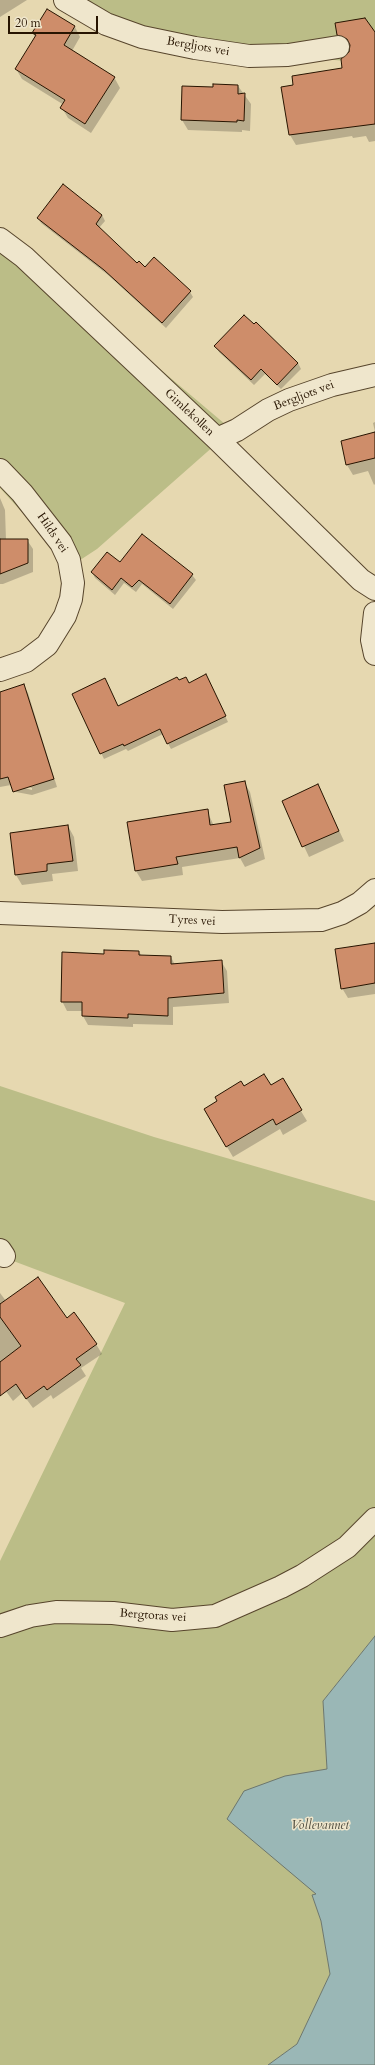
<!DOCTYPE html>
<html>
<head>
<meta charset="utf-8">
<style>
	body { margin:0 }
	#map { position:relative; width:375px; height:2065px; overflow:hidden; background:#e6d8b0; font-family:Cardo,serif }
	canvas { display:block }
	.scale { position:absolute; left:8px; top:16px; width:90px; height:18px; box-sizing:border-box; border:2px solid #271400; border-top:0; padding-left:5px; font-size:12px; line-height:14px; white-space:nowrap; color:#271400; -webkit-text-stroke:3px #efe6cc; paint-order:stroke }
</style>
</head>
<body>
<div id="map">
<canvas width="375" height="2065"></canvas>
<div class="scale">20 m</div>
</div>
<script>
const context = document.querySelector('canvas').getContext('2d');
context.lineJoin = 'round';
function fill(path, color) { context.fillStyle = color; context.fill(path, 'evenodd'); }
const poly = rows => new Path2D(rows.map(r => 'M' + r).join(''));
function strokePath(path, color, width, dash) { context.strokeStyle = color; context.lineWidth = width; context.lineCap = dash ? 'butt' : 'round'; context.setLineDash(dash || []); context.stroke(path); }
function write(font, color, halo, rows, align = 'center') {
  context.font = font + ' Cardo,serif'; context.lineWidth = 3; context.setLineDash([]); context.textBaseline = 'middle'; context.strokeStyle = halo; context.fillStyle = color; for (const [text, x, y, turn = 0] of rows) {
    context.save(); context.translate(x, y); context.rotate((+turn || 0) * Math.PI / 180); context.textAlign = isNaN(turn) ? turn : align; if (halo) context.strokeText(text, 0, 0); context.fillText(text, 0, 0); context.restore();
  }
}
const green = poly([
	[77,0,375,0,375,39,355,62,202,47,98,29],
	[0,239,37,265,232,430,97,549,68,568,68,563,0,488],
	[0,1086,154,1137,375,1201,375,1636,323,1701,327,1769,285,1776,317,1894,312,1895,321,1921,330,1974,297,2044,268,2065,0,2065,0,1561,125,1303,0,1256]
]);
const water = poly([
	[375,1636,375,2065,268,2065,297,2044,330,1974,321,1921,312,1895,316,1894,227,1819,244,1791,285,1776,327,1769,323,1701,375,1636]
]);
const shadow = poly([
	[0,0,27,0,0,17],
	[47,10,75,27,80,37,72,51,114,77,120,88,91,133,68,118,62,108,64,105,22,79,16,69,35,37,33,33],
	[375,33,375,141,369,142,366,136,353,138,352,136,296,145,290,135,282,88,294,86,343,69,351,47,344,44,338,34],
	[238,86,251,104,250,131,242,130,242,132,188,130,182,120,213,88],
	[102,215,105,221,99,228,137,264,145,268,154,259,190,292,193,297,166,328,108,275,41,223,38,218],
	[216,346,298,363,301,369,281,389,265,374,254,385,219,352],
	[375,422,375,432,373,423],
	[375,434,375,484,374,485,368,471,353,475,347,465,342,442],
	[0,498,5,510,6,540,27,540,33,549,33,572,3,584,0,584],
	[120,563,192,575,196,580,173,609,142,584,136,592,124,583,115,595,95,578,92,572],
	[178,681,189,684,209,681,228,722,171,749,163,734,128,751,126,749,104,759,73,695,118,707],
	[23,685,28,693,57,787,32,795,16,792,13,785,32,790,32,788,11,783,11,785,0,787,0,708],
	[244,782,250,792,265,859,245,867,240,858,182,867,183,875,142,881,136,871,207,811,214,826,233,823],
	[323,796,344,841,309,857,283,801],
	[68,826,74,837,78,871,52,874,53,881,22,885,16,875,11,834],
	[375,944,375,994,348,998,342,988],
	[139,952,142,956,171,957,175,965,221,961,227,971,229,1003,173,1007,173,1025,133,1024,133,1027,88,1025,83,1016,83,1011,67,1011,62,1001,105,955],
	[282,1080,307,1121,283,1135,280,1129,233,1157,205,1110,243,1087,271,1087],
	[0,1293,6,1301,66,1319,96,1344,102,1354,81,1368,86,1376,53,1399,51,1395,33,1408,22,1393,13,1401,0,1383]
]);
const building = poly([
	[47,9,75,26,64,45,115,77,85,124,60,108,65,100,15,69,36,35,32,33,47,9],
	[365,18,375,32,375,124,289,135,281,87,293,85,292,76,342,68,341,59,349,52,350,45,347,39,337,35,335,23,365,18],
	[213,84,238,85,238,94,245,93,244,121,237,120,237,122,181,120,182,86,213,87,213,84],
	[63,184,102,215,96,224,137,263,139,261,145,267,154,257,191,291,162,323,104,270,37,218,63,184],
	[244,315,254,324,256,322,298,363,277,385,261,369,251,380,214,346,244,315],
	[375,432,375,458,346,465,341,441,375,432],
	[142,534,193,574,170,604,139,580,132,587,121,578,112,590,91,572,107,552,120,562,142,534],
	[0,539,28,539,28,563,0,574,0,539],
	[206,674,226,716,167,744,160,729,124,746,123,744,100,754,72,694,105,678,118,706,177,677,179,680,186,677,189,683,206,674],
	[24,684,54,779,13,792,8,777,0,779,0,692,24,684],
	[245,781,260,848,239,858,237,847,176,857,178,864,135,871,127,822,208,809,210,825,231,822,224,785,245,781],
	[318,784,339,831,302,847,282,801,318,784],
	[68,825,73,861,47,864,47,871,15,875,10,833,68,825],
	[375,943,375,983,341,989,335,949,375,943],
	[104,950,139,951,139,955,171,956,171,964,222,960,224,993,168,998,168,1016,128,1014,128,1018,82,1016,82,1002,61,1002,62,952,104,954,104,950],
	[264,1074,271,1085,283,1078,302,1110,276,1125,273,1119,226,1147,204,1109,217,1101,215,1097,241,1081,244,1086,264,1074],
	[38,1277,67,1318,74,1312,97,1344,76,1359,81,1365,47,1390,44,1386,26,1399,16,1384,0,1396,0,1362,21,1346,0,1317,0,1304,38,1277]
]);
const minor = poly([
	[65,0,106,24,142,37,195,48,249,56,288,55,338,47],
	[0,239,24,257,217,439,361,580,375,589],
	[217,439,237,430,268,410,289,400,332,385,375,375],
	[0,470,22,493,61,543,69,560,73,583,71,599,65,616,47,645,26,661,0,670],
	[375,613,372,640,375,654],
	[0,913,222,922,321,920,342,913,360,903,375,890],
	[0,1250,4,1256],
	[0,1626,30,1616,56,1612,113,1613,172,1620,215,1616,281,1587,302,1576,347,1547,375,1519]
]);
const streetNames = [
	["Bergljots vei",198,47,10],
	["Bergljots vei",304,396,-21],
	["Gimlekollen",189,413,43],
	["Hilds vei",52,533,56],
	["Tyres vei",192,921,3],
	["Bergtoras vei",153,1616,4]
];
const waterNames = [
	["Vollevannet",320,1826]
];
fill(green, '#bbbd87');
fill(water, '#9ab7b6');
strokePath(water, '#6c766d', 1);
fill(shadow, '#0003');
fill(building, '#ce8d6a');
strokePath(building, '#271400', 1);
strokePath(minor, '#57452c', 24);
strokePath(minor, '#efe6cc', 22);
write('12px', '#271400', '#efe6cc', streetNames);
write('italic 13px', '#4f4d40', '#efe6cc', waterNames);
</script>
</body>
</html>
